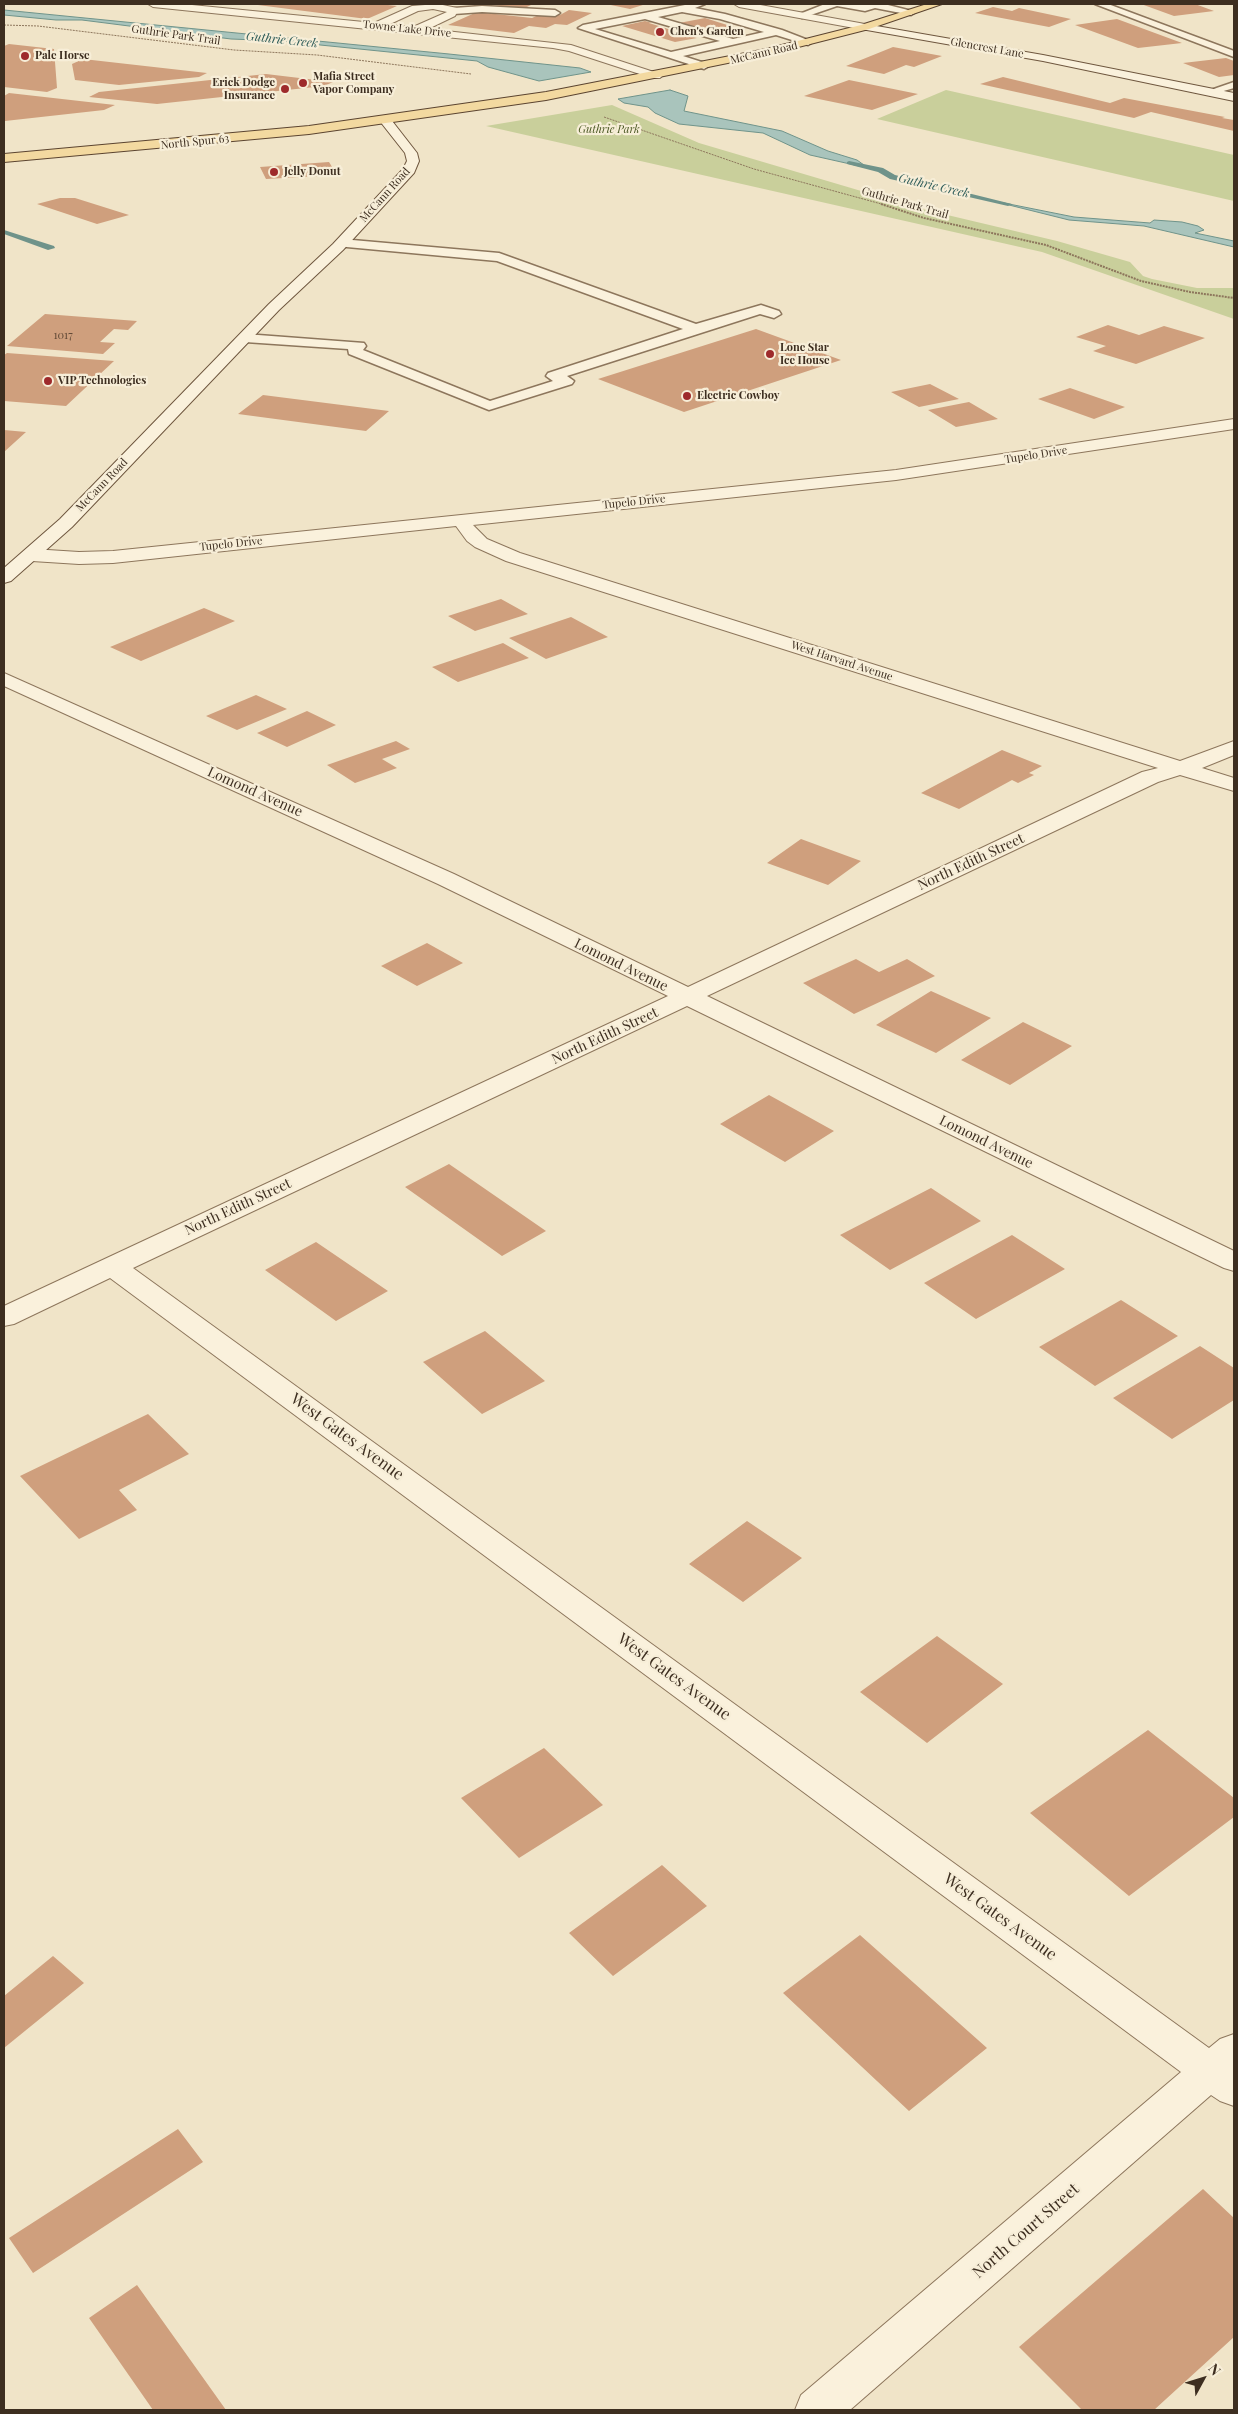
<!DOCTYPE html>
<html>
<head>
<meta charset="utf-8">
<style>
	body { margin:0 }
	#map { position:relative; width:1238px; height:2414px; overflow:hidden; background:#f0e4c8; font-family:"Playfair Display",serif }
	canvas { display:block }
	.frame { position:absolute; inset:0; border:5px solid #3d2e20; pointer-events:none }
	.north { position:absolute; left:1178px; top:2354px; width:50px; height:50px; -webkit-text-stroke:4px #f7eed8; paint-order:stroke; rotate:51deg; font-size:14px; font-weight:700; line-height:20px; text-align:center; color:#3d2e20 }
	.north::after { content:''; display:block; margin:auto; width:18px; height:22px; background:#3d2e20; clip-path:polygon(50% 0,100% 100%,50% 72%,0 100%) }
</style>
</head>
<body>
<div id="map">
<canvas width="1238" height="2414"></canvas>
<div class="frame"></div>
<div class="north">N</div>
</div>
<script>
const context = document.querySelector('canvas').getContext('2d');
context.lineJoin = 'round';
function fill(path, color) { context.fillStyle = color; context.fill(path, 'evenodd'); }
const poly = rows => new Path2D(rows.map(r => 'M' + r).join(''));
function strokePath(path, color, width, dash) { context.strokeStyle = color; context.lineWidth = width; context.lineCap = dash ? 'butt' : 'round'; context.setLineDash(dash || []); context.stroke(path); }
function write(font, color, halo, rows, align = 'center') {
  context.font = font + ' "Playfair Display",serif'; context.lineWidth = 4.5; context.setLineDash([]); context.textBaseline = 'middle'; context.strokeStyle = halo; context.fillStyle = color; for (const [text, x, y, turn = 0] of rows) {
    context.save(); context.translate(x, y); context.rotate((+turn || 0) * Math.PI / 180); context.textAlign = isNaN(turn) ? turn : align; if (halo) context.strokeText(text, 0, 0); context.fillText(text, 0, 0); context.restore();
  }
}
const green = poly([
	[946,90,1234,155,1234,201,877,119],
	[612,105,699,143,922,209,1057,241,1130,262,1143,276,1152,279,1197,288,1234,288,1234,319,1042,252,486,126]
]);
const water = poly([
	[4,10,449,54,580,68,591,72,539,81,488,67,477,61,281,41,231,39,82,20,56,20,4,15,4,10],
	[670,90,688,96,684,111,782,131,828,151,857,160,868,168,810,155,763,133,679,124,655,113,648,107,624,103,618,99,670,90],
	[989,200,1074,217,1150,223,1154,220,1182,222,1198,226,1204,230,1195,233,1234,241,1234,247,1144,226,1069,220,989,200]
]);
const stream = poly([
	[849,161,883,168,895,175,1012,204,1008,206,890,179,878,172,847,164,847,162,849,161],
	[4,230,54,246,55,248,48,250,4,234,4,230]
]);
const building = poly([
	[250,4,379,4,397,6,367,19],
	[486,4,533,4,523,9],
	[606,4,646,4,630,9],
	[1141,4,1195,4,1214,11,1174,16],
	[993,7,1012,11,1019,8,1071,19,1049,27,975,13],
	[569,10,592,13,567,25,555,24,546,28,529,26,514,33,448,25,477,12,532,18,543,13,560,15],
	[705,18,743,30,717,35,679,23],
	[1117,19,1182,43,1138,48,1075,25],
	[645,21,652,23,649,23,697,38,675,42,622,26],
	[9,44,54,49,57,88,47,92,4,87,4,46],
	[893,47,942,56,914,67,906,65,884,74,846,66],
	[1226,58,1234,61,1234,75,1219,77,1183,63],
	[83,59,207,73,199,77,119,85,75,80,72,64],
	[266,74,333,82,324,86,157,104,89,97,99,92],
	[1003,77,1110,103,1124,98,1225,117,1222,118,1234,120,1234,131,1151,112,1134,118,980,84],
	[849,80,918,94,872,110,804,96],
	[9,93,115,105,104,110,5,121,4,96],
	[329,162,337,175,266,179,260,167],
	[60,198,75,198,129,215,97,224,37,204],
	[45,314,137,321,128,330,114,329,100,342,115,343,103,354,7,346],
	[1108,325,1139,335,1164,326,1205,338,1136,364,1093,351,1106,346,1076,337],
	[756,329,841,360,684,412,598,379],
	[7,353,114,361,66,406,4,401,4,355],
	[930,384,959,399,919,407,891,392],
	[1070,388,1125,407,1094,419,1038,399],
	[263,395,389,411,366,431,238,414],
	[969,402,998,419,956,427,928,410],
	[4,430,26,432,4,452],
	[501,599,528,614,475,631,448,616],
	[204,608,235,621,141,661,110,647],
	[571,617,608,637,546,659,509,638],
	[503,643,529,658,458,682,432,667],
	[256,695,287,709,237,730,206,716],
	[307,711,336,725,287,747,257,733],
	[396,741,410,749,382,759,397,768,355,783,327,765],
	[1002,750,1042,766,1029,773,1034,775,1018,783,1012,780,959,809,921,793],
	[801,839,861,861,828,885,767,863],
	[427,943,463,963,417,986,381,966],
	[856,959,879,972,907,959,935,976,854,1014,803,983],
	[931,991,991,1018,936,1053,876,1025],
	[1023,1022,1072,1046,1010,1085,961,1060],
	[769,1095,834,1131,785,1162,720,1124],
	[449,1164,546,1231,502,1256,405,1187],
	[931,1188,981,1221,890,1270,840,1235],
	[1012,1235,1065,1269,976,1319,924,1283],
	[316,1242,388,1291,336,1321,265,1270],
	[1121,1300,1178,1336,1095,1386,1039,1347],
	[485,1331,545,1381,482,1414,423,1362],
	[1200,1346,1234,1368,1234,1400,1172,1439,1113,1398],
	[148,1414,189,1454,119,1490,137,1510,79,1539,20,1476],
	[747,1521,802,1558,743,1602,689,1564],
	[937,1636,1003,1684,927,1743,860,1692],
	[1148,1730,1234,1798,1234,1817,1129,1896,1030,1813],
	[544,1748,603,1805,519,1858,461,1798],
	[662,1865,707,1906,613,1976,569,1933],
	[860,1935,987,2048,909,2111,783,1993],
	[53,1956,84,1983,4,2048,4,1996],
	[178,2129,203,2162,33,2273,9,2238],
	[1203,2189,1234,2218,1234,2337,1154,2410,1082,2410,1019,2347],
	[137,2285,226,2410,153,2410,89,2318]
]);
const pathFar1 = poly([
	[4,25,38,26,234,50,317,55,471,74],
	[604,117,754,169,885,205]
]);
const path = poly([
	[881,204,924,218,1046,245,1141,281,1190,292,1234,298]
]);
const lane = poly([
	[690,4,705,4,695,8,725,14,782,30,813,42,808,45,776,35,683,56,708,64,709,66,704,69,578,28,583,25,690,4],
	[682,12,720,19,764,32,733,39,658,17,682,12],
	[645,19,720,41,671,52,595,29,645,19],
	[825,4,884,4,916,12,911,15,875,8,865,11,837,6,802,18,797,15,825,4],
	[1095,4,1108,4,1234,51,1234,57,1095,4],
	[482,6,555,10,560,13,555,16,482,12,454,14,449,11,454,8,482,6],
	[1234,82,1234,88,1210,95,1205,92,1234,82],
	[341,239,499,253,696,324,761,305,779,311,781,314,774,318,760,314,567,376,574,381,572,384,489,410,349,354,348,349,245,342,238,338,245,334,364,343,366,346,363,350,490,401,553,381,546,376,548,373,683,329,497,261,336,246,335,243,341,239]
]);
const street = poly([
	[148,4,182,4,374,23,412,6,438,4,457,8,458,10,455,16,428,29,571,45,660,74,662,76,660,78,652,78,569,51,553,48,153,7,148,4],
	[433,9,447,12,413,27,388,25,418,11,433,9],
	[734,4,755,4,865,24,871,27,865,30,739,7,734,4],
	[1234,419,1234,429,896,480,473,525,487,539,520,553,1180,761,1234,741,1234,755,1202,768,1234,778,1234,791,1180,775,1158,782,707,996,1234,1251,1234,1271,1224,1268,687,1006,133,1268,1209,2048,1220,2039,1234,2034,1234,2106,1220,2101,1211,2095,850,2410,795,2410,801,2395,1181,2072,110,1278,14,1324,4,1326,4,1306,668,996,438,884,4,686,4,673,454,874,688,987,1142,772,1158,768,506,561,475,547,467,541,456,526,113,563,79,564,32,561,25,559,23,555,25,551,32,549,79,552,113,551,896,470,1234,419]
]);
const secondary = poly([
	[865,24,1043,55,1234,93,1234,101,1043,61,861,29,861,25,865,24],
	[385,116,389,117,417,153,419,161,414,173,343,250,279,310,72,527,11,581,4,583,4,568,60,519,269,304,333,244,403,169,407,161,405,153,379,120,385,116]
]);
const primary = poly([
	[927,4,942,4,869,29,767,55,546,100,309,134,4,162,4,154,309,126,546,92,766,49,861,25,927,4]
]);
const markers = [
	[660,32,5,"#9e2a2b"],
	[25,56,5,"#9e2a2b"],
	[303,83,5,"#9e2a2b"],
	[285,89,5,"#9e2a2b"],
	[274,172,5,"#9e2a2b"],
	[770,354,5,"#9e2a2b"],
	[48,381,5,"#9e2a2b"],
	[687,396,5,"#9e2a2b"]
];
const farStreetnames = [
	["Towne Lake Drive",407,29,6],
	["Guthrie Park Trail",176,35,8],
	["Glencrest Lane",987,48,10],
	["McCann Road",764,53,-13],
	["North Spur 63",195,142,-6],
	["McCann Road",385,195,-48],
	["Guthrie Park Trail",905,203,16],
	["Tupelo Drive",1036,455,-9],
	["McCann Road",102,485,-46],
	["Tupelo Drive",634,502,-6],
	["Tupelo Drive",231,544,-6],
	["West Harvard Avenue",842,661,18]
];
const farPoinames = [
	["Chen's Garden",670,32],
	["Pale Horse",35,56],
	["Mafia Street",313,77],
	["Vapor Company",313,90],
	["Erick Dodge",275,83,"right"],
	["Insurance",275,96,"right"],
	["Jelly Donut",284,172],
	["Lone Star",780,348],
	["Ice House",780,361],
	["VIP Technologies",58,381],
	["Electric Cowboy",697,396]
];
const farParknames = [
	["Guthrie Park",609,130]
];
const numberNames = [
	["1017",63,336]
];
const farWaternames = [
	["Guthrie Creek",282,40,6],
	["Guthrie Creek",934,186,13]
];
const streetNames = [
	["Lomond Avenue",255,792,24],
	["North Edith Street",971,862,-25],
	["Lomond Avenue",621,965,26],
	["North Edith Street",605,1036,-25],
	["Lomond Avenue",986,1142,26],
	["North Edith Street",238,1207,-25]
];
const nearStreetnames = [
	["West Gates Avenue",347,1437,36],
	["West Gates Avenue",674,1677,36],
	["West Gates Avenue",1000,1917,36],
	["North Court Street",1026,2231,-41]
];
fill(green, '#c9cf9b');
fill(water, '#a9c4bc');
strokePath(water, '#6f938a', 1);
fill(stream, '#6f938a');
fill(building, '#cf9f7d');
strokePath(lane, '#8d765c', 3);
strokePath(street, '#8d765c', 2);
strokePath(secondary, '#6f573f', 2);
strokePath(primary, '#5b4430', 2);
strokePath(pathFar1, '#8d765c', 1, [2, 1]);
strokePath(path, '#8d765c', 2, [2, 1]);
fill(lane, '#faf1dc');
fill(street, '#faf1dc');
fill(secondary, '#faf1dc');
fill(primary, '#f3d9a0');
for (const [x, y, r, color] of markers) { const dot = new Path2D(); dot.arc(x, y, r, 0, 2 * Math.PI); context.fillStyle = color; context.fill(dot); strokePath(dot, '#f7eed8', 2); }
write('11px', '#3d2e20', '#f7eed8', farStreetnames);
write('bold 11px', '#3d2e20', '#f7eed8', farPoinames, 'left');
write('italic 11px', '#4d5a26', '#f7eed8', farParknames);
write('11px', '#624a37', null, numberNames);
write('italic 12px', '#2f5d5a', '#f7eed8', farWaternames);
write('14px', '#3d2e20', '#f7eed8', streetNames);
write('16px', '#3d2e20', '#f7eed8', nearStreetnames);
</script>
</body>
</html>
